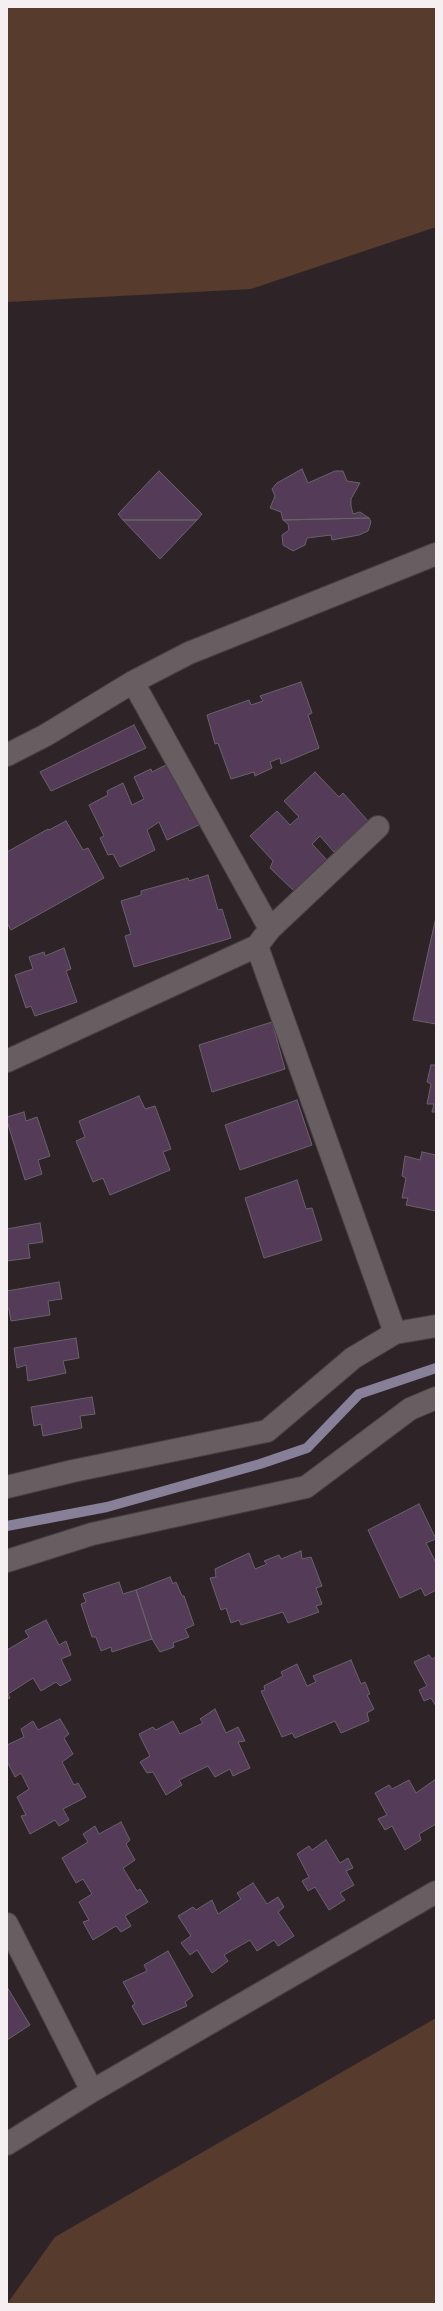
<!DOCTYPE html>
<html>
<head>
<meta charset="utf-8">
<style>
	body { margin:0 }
	#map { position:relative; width:443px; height:2311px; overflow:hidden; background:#2e2428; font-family:Inter,sans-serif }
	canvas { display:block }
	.frame { position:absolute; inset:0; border:8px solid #f6eff2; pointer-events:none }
</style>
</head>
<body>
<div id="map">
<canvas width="443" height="2311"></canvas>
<div class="frame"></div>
</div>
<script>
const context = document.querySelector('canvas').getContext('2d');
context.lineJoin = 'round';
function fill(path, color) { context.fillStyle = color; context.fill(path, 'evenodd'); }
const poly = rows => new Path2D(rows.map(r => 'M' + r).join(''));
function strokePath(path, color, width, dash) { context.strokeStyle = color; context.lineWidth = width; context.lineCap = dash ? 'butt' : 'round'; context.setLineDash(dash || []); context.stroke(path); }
const green = poly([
	[7,7,436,7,436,227,251,289,7,302],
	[436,2018,436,2304,7,2304,55,2237]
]);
const stream = poly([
	[7,1526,107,1507,260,1464,307,1448,359,1394,436,1368]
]);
const building = poly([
	[302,469,308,483,335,471,343,471,347,481,360,483,351,499,351,506,353,514,360,512,369,518,283,520,281,512,270,508,275,496,272,489,277,483,302,469],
	[159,471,202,514,197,520,123,520,118,514,159,471],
	[369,518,371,522,368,531,359,535,332,540,331,535,307,538,305,545,293,551,283,545,282,535,289,530,288,524,283,520,369,518],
	[123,520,197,520,160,559,123,520],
	[301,682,312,713,308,715,319,748,281,764,280,758,270,762,272,768,255,776,254,772,231,779,218,743,215,744,207,715,249,700,251,705,263,701,260,696,301,682],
	[134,725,146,748,51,791,40,772,134,725],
	[172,762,205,822,167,840,159,822,147,830,155,850,120,867,113,854,108,855,100,838,104,836,89,805,108,795,107,791,123,783,132,805,144,799,134,777,151,769,152,772,172,762],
	[315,772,339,797,343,793,368,821,334,852,320,836,312,844,327,860,294,891,270,868,273,861,250,836,277,811,290,825,299,817,284,801,315,772],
	[66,821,83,850,88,848,104,878,11,930,7,923,7,852,48,829,49,830,66,821],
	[208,875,218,910,222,909,231,938,134,967,125,936,131,934,121,901,141,895,141,891,188,878,189,881,208,875],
	[436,917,436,1024,413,1020,436,917],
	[64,948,71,969,66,971,77,1002,35,1016,31,1006,26,1008,15,975,33,969,29,957,44,952,45,956,64,948],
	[272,1022,285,1069,212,1092,199,1045,272,1022],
	[431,1065,436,1065,436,1112,432,1112,434,1104,427,1104,431,1084,427,1082,431,1065],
	[139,1096,145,1109,155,1106,171,1149,163,1152,170,1170,110,1195,103,1178,93,1182,76,1141,85,1137,79,1121,139,1096],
	[297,1100,312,1145,240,1170,225,1125,297,1100],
	[24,1112,26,1121,37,1117,50,1156,38,1160,42,1174,25,1180,7,1121,7,1117,24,1112],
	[422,1152,436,1155,436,1211,406,1205,408,1198,402,1198,406,1178,402,1176,405,1156,420,1160,422,1152],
	[297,1180,306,1209,312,1208,322,1240,264,1258,245,1198,297,1180],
	[40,1223,43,1242,28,1244,30,1258,7,1261,7,1229,40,1223],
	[59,1282,62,1299,48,1301,50,1315,11,1321,9,1309,7,1309,7,1291,59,1282],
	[76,1338,79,1358,63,1361,66,1373,28,1381,26,1365,17,1368,14,1348,76,1338],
	[92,1397,95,1414,80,1416,82,1428,43,1436,41,1424,34,1426,31,1407,92,1397],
	[419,1504,436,1539,426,1543,436,1563,436,1590,425,1596,421,1588,400,1598,368,1530,419,1504],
	[301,1551,302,1559,311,1557,322,1586,316,1588,322,1604,316,1606,319,1612,288,1623,283,1612,241,1625,239,1620,231,1623,226,1608,221,1610,210,1578,216,1577,215,1569,249,1553,255,1569,267,1564,264,1561,279,1555,281,1559,301,1551],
	[170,1577,173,1584,176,1582,182,1596,184,1596,194,1625,185,1629,189,1637,173,1643,174,1647,160,1652,152,1639,136,1590,170,1577],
	[119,1582,123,1594,136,1590,152,1639,112,1652,111,1647,101,1651,96,1637,92,1637,81,1604,86,1602,83,1594,119,1582],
	[46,1620,59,1645,66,1641,71,1655,61,1659,71,1680,60,1686,56,1682,41,1691,33,1678,8,1694,10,1698,7,1699,7,1650,29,1637,25,1631,46,1620],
	[429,1655,432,1659,436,1657,436,1706,431,1698,424,1701,419,1690,427,1686,414,1662,429,1655],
	[351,1660,361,1684,365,1682,370,1694,367,1695,374,1709,367,1713,369,1721,341,1733,335,1721,295,1738,292,1733,282,1737,261,1691,265,1690,264,1686,283,1676,281,1672,297,1664,307,1686,316,1682,313,1676,351,1660],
	[215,1709,226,1733,238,1727,245,1741,238,1742,250,1768,233,1776,230,1769,215,1777,208,1766,179,1780,182,1785,166,1795,153,1772,147,1773,140,1762,150,1756,139,1734,153,1727,156,1730,173,1721,180,1734,203,1723,200,1719,215,1709],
	[60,1719,69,1734,64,1738,73,1754,62,1762,74,1785,78,1783,86,1797,63,1809,69,1820,59,1826,55,1820,30,1834,21,1816,26,1815,17,1797,29,1789,21,1773,15,1777,7,1761,7,1745,24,1737,21,1729,33,1721,38,1730,60,1719],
	[436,1779,436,1824,419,1834,421,1840,405,1850,392,1826,385,1830,378,1819,387,1815,375,1793,389,1785,392,1789,409,1780,416,1793,436,1779],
	[121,1822,130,1840,126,1844,135,1860,123,1868,137,1891,140,1889,148,1902,125,1916,131,1926,121,1932,116,1926,93,1940,83,1922,89,1920,79,1902,92,1894,83,1879,76,1883,62,1858,88,1842,83,1834,95,1826,99,1834,121,1822],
	[326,1840,340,1863,348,1858,353,1868,346,1871,354,1885,340,1893,345,1900,329,1910,315,1887,308,1891,302,1881,309,1877,297,1854,309,1846,312,1850,326,1840],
	[253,1883,267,1904,278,1897,284,1907,278,1912,294,1936,278,1946,274,1940,257,1951,250,1940,224,1955,228,1961,212,1973,197,1950,190,1955,181,1943,191,1936,178,1916,193,1907,196,1910,212,1900,218,1914,241,1899,237,1893,253,1883],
	[168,1951,193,1996,185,2002,187,2006,143,2025,132,2006,135,2004,123,1982,147,1971,144,1965,168,1951],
	[7,1987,30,2025,7,2040,7,1987]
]);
const minor = poly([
	[133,682,270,929],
	[7,755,46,735,133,682,189,653,436,554],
	[257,946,395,1333],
	[7,1061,257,946,270,929,378,827],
	[7,1487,73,1471,267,1431,353,1358,395,1333,436,1326],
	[7,1561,92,1534,306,1487,410,1409,436,1398],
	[7,1924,92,2091],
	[7,2144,92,2091,436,1892]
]);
fill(green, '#573c2d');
strokePath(stream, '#878098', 10);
fill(building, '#543b57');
strokePath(building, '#6a626b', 1);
strokePath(minor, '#473f42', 24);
strokePath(minor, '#685d61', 22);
</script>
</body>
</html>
